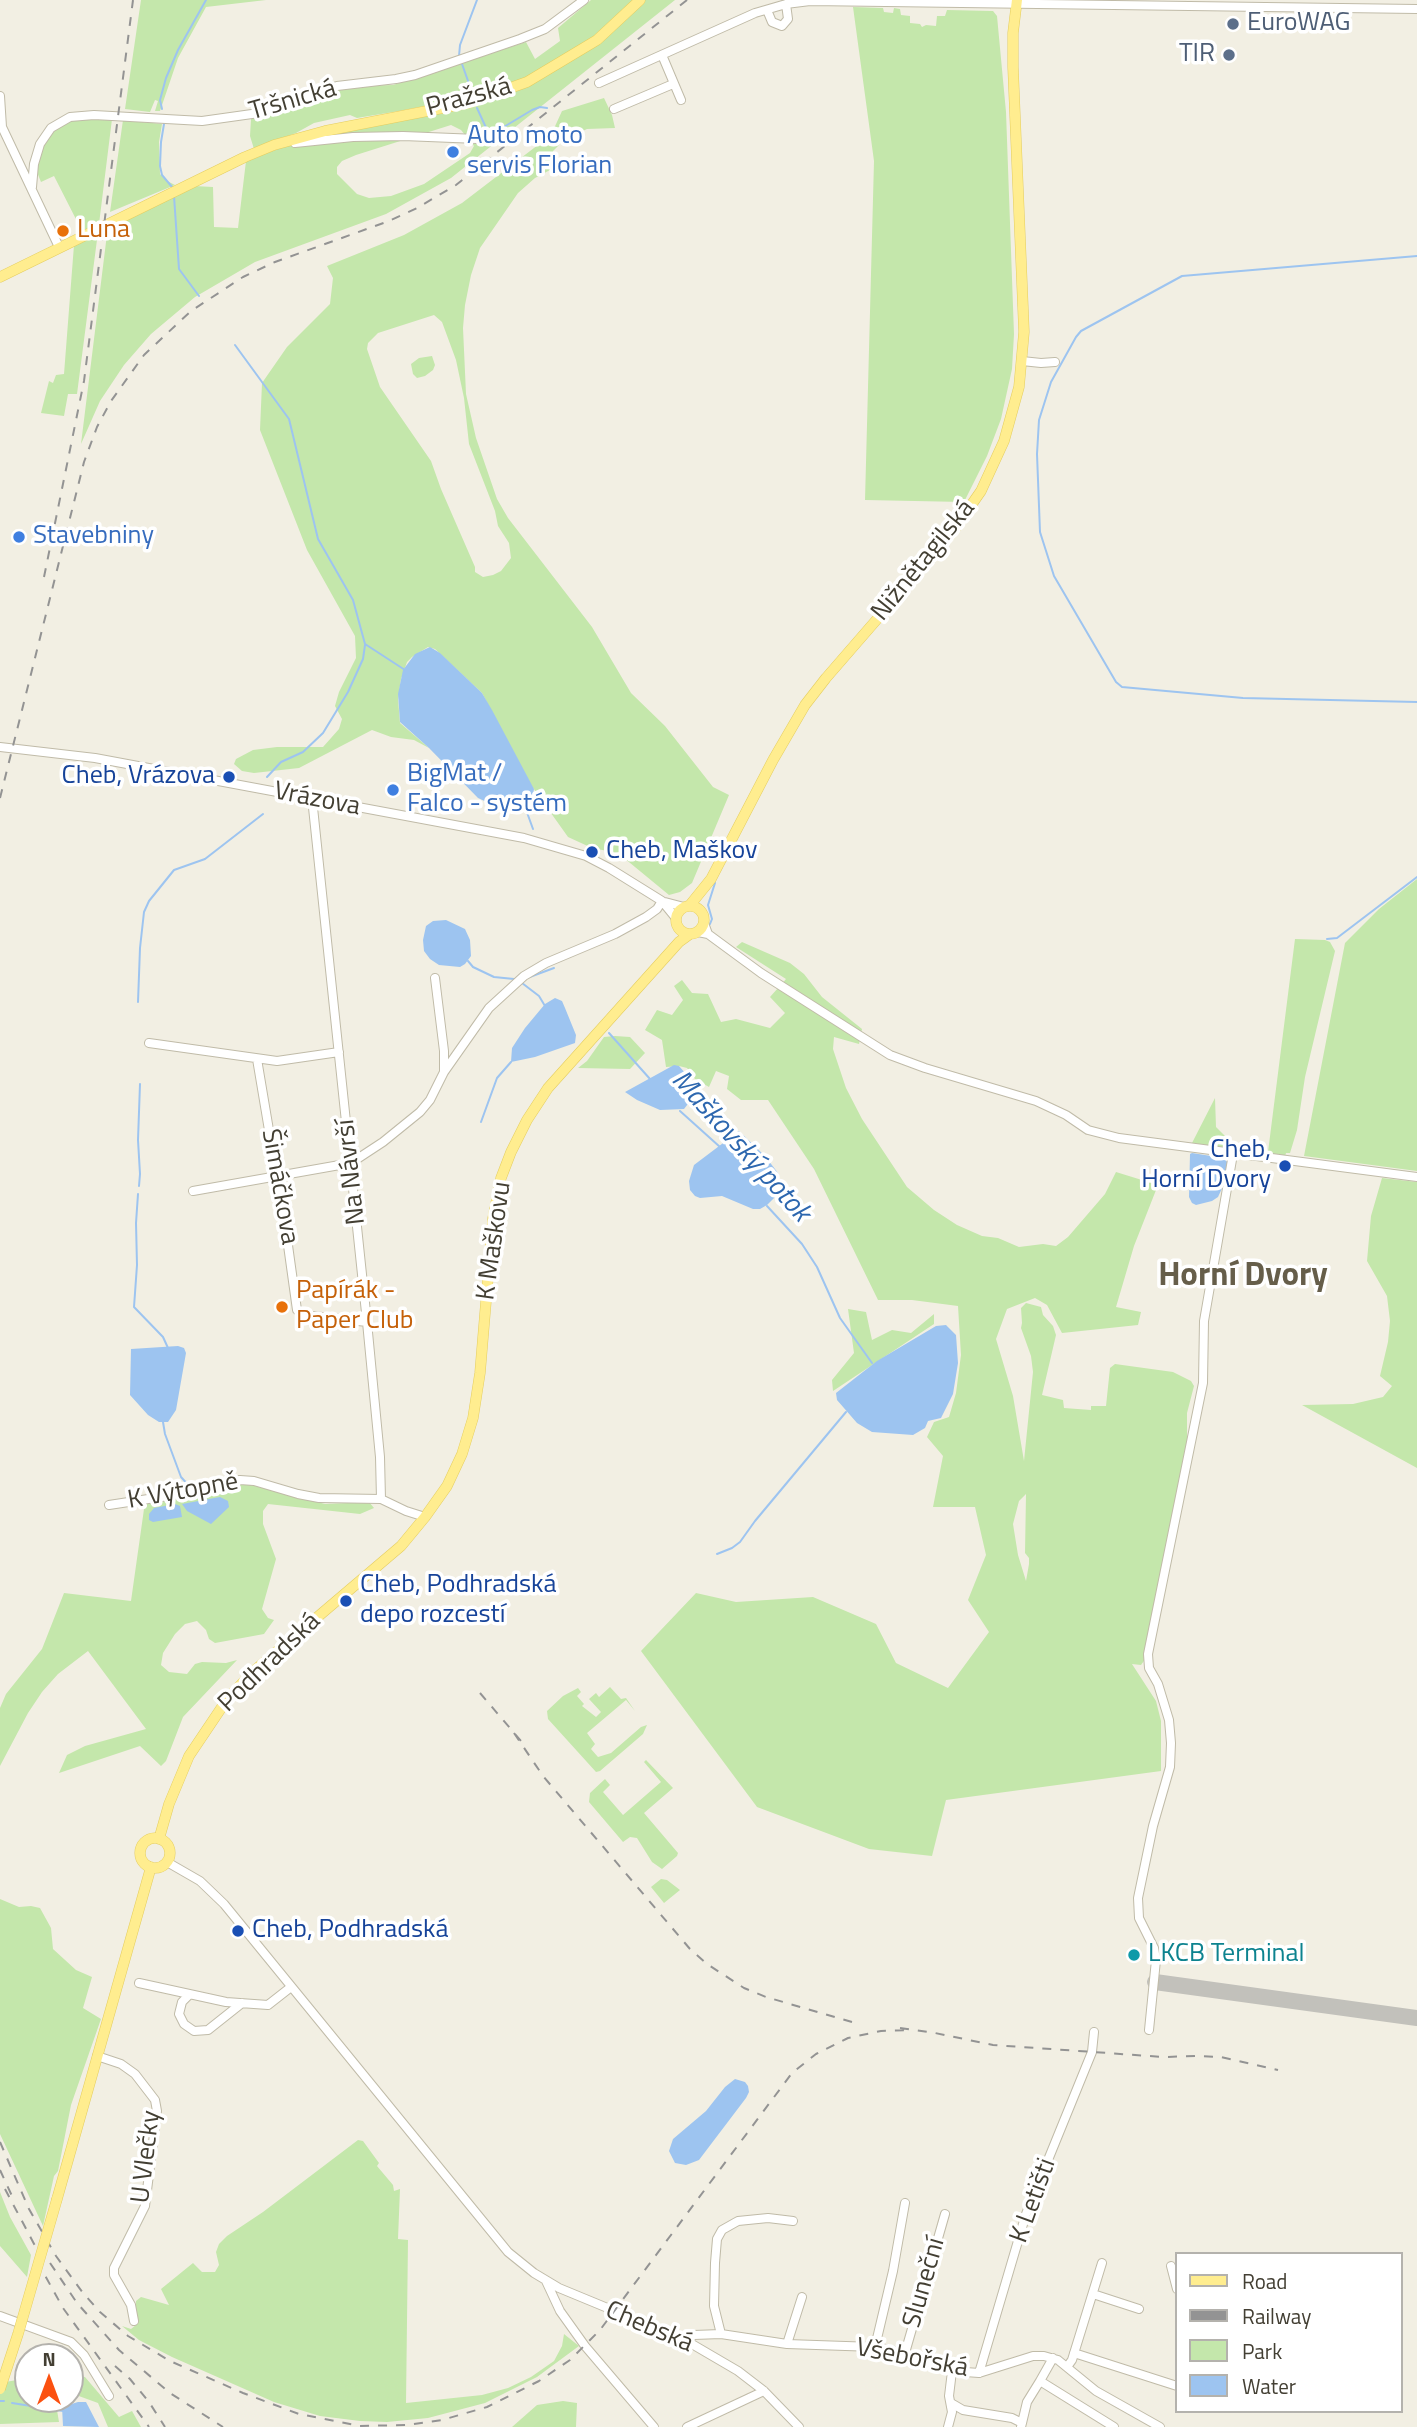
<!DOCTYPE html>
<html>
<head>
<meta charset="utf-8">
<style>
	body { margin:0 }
	#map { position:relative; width:1417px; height:2427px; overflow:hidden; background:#f2efe3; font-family:"Titillium Web",sans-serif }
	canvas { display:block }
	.legend { position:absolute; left:1175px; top:2252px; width:228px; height:161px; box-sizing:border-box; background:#fff; border:2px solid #b4b2ad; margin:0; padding:9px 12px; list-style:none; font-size:21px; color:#433f33 }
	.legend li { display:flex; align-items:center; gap:14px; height:35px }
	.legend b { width:35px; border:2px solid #b4b2ad }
	.north { position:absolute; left:14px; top:2343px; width:70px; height:70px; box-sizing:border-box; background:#fff; border:2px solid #b4b2ad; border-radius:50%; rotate:0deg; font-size:19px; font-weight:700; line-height:28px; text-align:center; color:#433f33 }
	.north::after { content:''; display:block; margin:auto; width:24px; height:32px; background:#fb5110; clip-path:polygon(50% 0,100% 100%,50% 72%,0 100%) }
</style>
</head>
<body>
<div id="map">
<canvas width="1417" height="2427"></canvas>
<ul class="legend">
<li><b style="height:9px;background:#ffed8f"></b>Road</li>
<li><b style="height:9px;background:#939393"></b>Railway</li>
<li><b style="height:19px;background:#c4e7ab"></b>Park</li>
<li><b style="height:19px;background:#9dc4f0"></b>Water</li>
</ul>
<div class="north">N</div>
</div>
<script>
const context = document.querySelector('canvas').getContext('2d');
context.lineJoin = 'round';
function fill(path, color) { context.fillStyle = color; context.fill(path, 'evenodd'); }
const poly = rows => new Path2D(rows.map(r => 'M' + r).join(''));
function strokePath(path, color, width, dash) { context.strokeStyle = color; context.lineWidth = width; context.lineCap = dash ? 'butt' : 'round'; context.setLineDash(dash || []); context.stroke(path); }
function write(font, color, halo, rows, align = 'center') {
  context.font = font + ' "Titillium Web",sans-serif'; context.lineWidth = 7; context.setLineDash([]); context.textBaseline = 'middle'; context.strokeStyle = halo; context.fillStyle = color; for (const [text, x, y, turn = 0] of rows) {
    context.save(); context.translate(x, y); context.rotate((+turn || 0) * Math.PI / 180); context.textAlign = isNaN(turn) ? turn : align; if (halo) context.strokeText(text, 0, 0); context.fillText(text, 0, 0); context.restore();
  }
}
const green = poly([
	[141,0,266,0,206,7,178,58,160,111,155,111,158,101,155,100,150,112,125,109],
	[591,0,633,0,594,36,525,79,467,98,399,111,357,118,350,115,314,123,296,133,254,149,250,136,251,119,330,91,354,86,393,85,526,42,535,59,560,41,558,28],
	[645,0,675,0,451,178,386,214,255,262,195,297,151,334,124,365,100,401,81,444,108,226,194,186,213,187,214,227,238,228,246,161,298,141,529,86,600,43],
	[451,125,461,130,474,146,470,153,424,184,391,196,369,198,357,194,337,174,337,167,342,161,356,155],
	[853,7,883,8,884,12,893,13,894,8,900,9,901,15,910,16,910,23,920,24,922,27,926,25,936,26,937,16,945,16,947,10,993,11,997,16,1006,112,1014,334,1012,369,1001,419,987,456,964,502,865,500,874,161],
	[604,98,612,115,615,128,587,129,565,139,553,151,550,170,535,178,518,193,480,248,471,275,465,305,463,328,466,394,476,438,497,499,508,518,592,627,631,693,665,726,713,787,729,795,692,883,680,892,669,895,618,853,592,848,568,837,531,785,482,693,435,649,428,647,412,657,407,662,401,679,398,699,400,723,429,748,414,740,391,737,372,730,299,768,254,773,242,771,234,764,236,759,253,750,277,747,323,747,339,729,342,719,335,706,339,692,356,658,355,636,307,550,260,430,262,383,287,347,330,304,333,278,327,266,404,235,462,203,551,135,562,111],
	[434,315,442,322,456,360,464,398,469,444,495,511,498,526,509,543,511,558,501,571,493,575,483,577,475,572,475,567,441,489,431,461,380,387,367,349,368,343,378,333],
	[76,119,112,119,99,224,82,231,54,176,41,182,35,167,42,149,56,127],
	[123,120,162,124,159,142,160,174,167,181,175,185,110,212],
	[98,232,77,394,68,394,64,416,41,413,49,381,53,383,56,375,64,374,74,245],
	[432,356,435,365,433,370,425,376,417,378,413,374,411,364,419,358],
	[1417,879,1417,1171,1304,1156,1345,943,1379,909],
	[1295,939,1325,940,1330,942,1335,951,1305,1077,1297,1130,1290,1153,1286,1153,1285,1157,1192,1143,1215,1098,1216,1127,1236,1147,1245,1150,1268,1152],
	[742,942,790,963,804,974,822,997,862,1029,859,1044,834,1037,833,1049,846,1088,862,1119,907,1187,934,1210,957,1225,982,1236,998,1238,1019,1247,1043,1244,1056,1246,1068,1237,1105,1194,1116,1172,1158,1185,1134,1246,1116,1307,1141,1312,1138,1325,1062,1333,1047,1305,1035,1298,1007,1309,996,1339,1013,1396,1024,1461,1033,1372,1031,1356,1021,1328,1022,1323,1021,1308,1026,1303,1041,1307,1043,1315,1053,1326,1056,1335,1042,1395,1063,1400,1064,1408,1091,1410,1091,1406,1106,1406,1110,1368,1115,1364,1173,1372,1191,1381,1194,1386,1187,1413,1187,1443,1174,1515,1146,1658,1141,1665,1132,1664,1156,1701,1161,1721,1161,1771,946,1800,932,1856,869,1849,757,1807,641,1651,696,1593,736,1602,813,1597,876,1624,896,1663,948,1688,989,1632,968,1600,986,1555,975,1507,933,1507,943,1456,927,1437,934,1422,949,1417,956,1393,961,1355,958,1306,912,1300,878,1300,814,1169,768,1100,741,1100,727,1089,729,1076,716,1071,709,1087,695,1079,687,1068,679,1066,666,1067,662,1040,645,1030,657,1010,672,1015,683,1000,674,986,682,980,692,993,708,994,721,1022,736,1019,770,1028,785,1013,770,997,786,979,736,947],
	[1026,1494,1025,1553,1029,1558,1029,1564,1026,1581,1018,1555,1013,1524,1019,1501],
	[615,1036,630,1037,645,1053,630,1069,578,1068,587,1061,604,1037],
	[1382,1178,1417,1182,1417,1468,1302,1405,1353,1404,1383,1397,1392,1386,1380,1376,1388,1342,1390,1321,1387,1296,1367,1261,1371,1216],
	[848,1309,866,1312,872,1340,892,1330,911,1333,934,1314,934,1324,833,1391,832,1380,854,1353],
	[230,1484,247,1484,325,1504,369,1502,374,1508,360,1514,268,1504,263,1511,263,1524,276,1559,262,1609,268,1618,274,1620,264,1634,215,1643,209,1639,206,1630,197,1621,185,1624,175,1634,163,1653,161,1665,169,1672,187,1674,195,1664,202,1662,226,1663,237,1660,183,1717,166,1761,161,1766,140,1746,59,1773,67,1755,85,1746,146,1729,88,1651,58,1674,42,1692,28,1713,0,1766,0,1708,6,1694,42,1649,64,1593,131,1601,145,1502],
	[610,1687,621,1699,626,1698,635,1711,626,1700,587,1733,595,1744,591,1749,598,1757,611,1753,641,1727,647,1725,643,1734,600,1771,596,1772,548,1719,547,1711,563,1696,578,1688,581,1692,577,1696,584,1704,582,1706,596,1717,601,1712,589,1699,596,1693,599,1697],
	[646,1760,673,1788,644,1813,678,1853,677,1856,662,1869,652,1862,637,1838,630,1837,623,1842,589,1802,590,1793,605,1779,610,1785,603,1792,623,1815,661,1782,644,1762],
	[661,1879,667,1880,680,1890,664,1903,651,1887],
	[0,1899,19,1907,31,1906,40,1908,51,1928,53,1949,76,1970,92,1977,83,2008,101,2019,71,2105,58,2171,54,2176,43,2226,0,2134],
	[358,2140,363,2141,379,2163,377,2166,393,2185,394,2191,400,2189,398,2239,408,2240,406,2403,482,2395,508,2388,531,2377,554,2361,562,2346,564,2334,579,2346,537,2377,485,2403,428,2418,387,2422,360,2421,320,2416,274,2402,172,2357,139,2340,122,2326,131,2329,136,2325,136,2301,141,2297,169,2305,161,2289,193,2263,202,2272,215,2272,219,2265,216,2252,219,2244,227,2236,263,2212],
	[0,2192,10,2217,31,2255,27,2277,0,2246],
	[77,2376,85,2377,119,2417,132,2411,141,2427,108,2427,98,2403,76,2395,70,2398,70,2384,77,2384],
	[28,2378,28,2399,67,2399,56,2404,59,2422,0,2424,0,2383],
	[563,2401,577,2403,576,2427,512,2427,537,2405]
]);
const water = poly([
	[430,647,440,653,482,693,492,710,534,789,532,800,525,807,520,809,503,804,491,804,478,798,429,748,400,722,398,694,403,670,415,654],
	[446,920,465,929,470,940,471,956,465,964,460,967,439,965,430,959,424,951,423,940,426,926,433,921],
	[555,998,562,1001,565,1008,576,1035,575,1043,535,1057,511,1062,512,1048,525,1028,545,1004],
	[674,1065,679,1066,686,1074,691,1090,691,1100,684,1109,660,1110,637,1100,625,1092],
	[739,1131,765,1156,778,1173,780,1189,778,1194,767,1205,760,1209,753,1209,722,1196,700,1198,695,1196,690,1190,689,1181,694,1165],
	[1192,1153,1224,1158,1227,1162,1224,1184,1218,1197,1212,1201,1196,1205,1192,1203,1189,1197,1190,1154],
	[946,1325,956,1335,958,1363,953,1394,941,1418,928,1421,925,1428,913,1435,872,1432,857,1423,837,1400,836,1393,877,1361,936,1326],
	[178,1346,184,1348,186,1353,176,1410,168,1422,159,1422,148,1415,130,1395,131,1349],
	[220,1497,228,1501,229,1507,211,1524,187,1511,182,1504],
	[175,1504,180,1506,182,1517,153,1522,149,1520,149,1514,154,1508],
	[735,2079,745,2082,748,2086,749,2092,746,2098,699,2160,686,2165,675,2163,669,2151,673,2139,706,2111,725,2087],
	[78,2402,86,2402,99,2427,63,2426,62,2407]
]);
const stream = poly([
	[459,56,460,45,477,0],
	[462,64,473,95],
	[477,108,488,132],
	[162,109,160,100,166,78,178,50,206,0],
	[164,124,161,142,160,166,162,175,172,187],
	[492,134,532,110,540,107,547,108],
	[174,196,179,269,199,296],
	[1417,256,1182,276,1081,331,1076,337,1051,382,1039,420,1037,454,1040,532,1054,576,1116,682,1122,687,1243,698,1417,702],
	[235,345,289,419,318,539,353,600,365,644,405,670],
	[267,777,281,762,303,752,323,733,348,692,363,659,365,645],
	[525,807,533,829],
	[710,924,712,919,708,905,715,883],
	[1327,939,1337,938,1417,877],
	[468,961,473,967,494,977,514,979],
	[527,978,554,968],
	[522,983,539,996,545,1006],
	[138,1002,140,948,144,912,149,901,174,870,205,859,263,814],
	[609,1033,650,1079],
	[680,1111,720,1147],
	[481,1122,497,1078,511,1062],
	[139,1186,140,1174,138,1140,140,1084],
	[138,1194,136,1223,137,1265,134,1307,163,1337,168,1348],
	[767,1206,802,1244,817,1267,840,1318,872,1363],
	[163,1422,165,1434,181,1477,190,1487],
	[717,1554,732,1548,740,1542,755,1521,846,1412],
	[0,2401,4,2401],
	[12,2403,63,2411]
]);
const taxiway = poly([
	[1155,1982,1417,2018]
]);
const minor = poly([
	[767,10,772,22,782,26,788,19,786,4],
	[662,55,681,100],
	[599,83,755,13,786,4,810,1,1417,9],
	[0,96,2,127,59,247],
	[614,109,673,84],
	[295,143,353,137,403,136,478,139],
	[32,187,34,164,40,144,51,128,70,117,94,115,202,121,259,113,337,86,396,79,415,75,520,39,545,29,584,0],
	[1022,361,1041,363,1055,362],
	[0,747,95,758,524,838,586,856,609,868,662,901,675,917],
	[312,798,367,1322,380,1457,381,1499],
	[665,902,684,907],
	[704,923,708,934],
	[698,932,708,934,761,973,890,1055,925,1068,1036,1101,1066,1115,1088,1130,1119,1138,1417,1177],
	[149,1043,277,1061,339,1052],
	[257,1059,286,1231,297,1310,304,1315,367,1322],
	[444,1072,489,1008,524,976,546,963,615,934,646,917,657,909,662,901],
	[193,1191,351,1163,383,1142,420,1112,430,1100,444,1072,444,1051,435,978],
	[109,1505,168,1496,240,1480,254,1481,298,1494,319,1498,381,1499,406,1511,425,1517],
	[167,1862,200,1881,224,1904,508,2252,534,2273,559,2288,685,2340,738,2371,764,2391,799,2427],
	[139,1983,226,2002,268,2005,291,1987],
	[189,1995,182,2002,179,2014,184,2024,194,2031,208,2030,242,2003],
	[1149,2030,1156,1960,1154,1948,1139,1918,1138,1898,1153,1826,1170,1767,1171,1743,1169,1720,1158,1684,1149,1668,1148,1654,1203,1383,1204,1321,1233,1154],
	[97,2056,121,2064,135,2074,155,2100,157,2111,145,2206,114,2268,114,2275,131,2305,134,2321],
	[1171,2266,1177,2289],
	[546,2281,560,2311,585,2346,654,2427],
	[1093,2294,1139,2309],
	[0,2316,71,2342,84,2355,109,2396],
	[721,2334,714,2306,715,2263,717,2239,722,2230,738,2221,768,2218,793,2221],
	[685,2340,694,2335,721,2334,787,2344,875,2347,905,2353,952,2371,979,2373,1033,2356,1044,2356,1058,2360,1096,2391,1160,2427],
	[787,2344,802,2297],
	[875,2347,893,2271,905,2203],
	[905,2353,945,2214],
	[1074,2353,1177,2386],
	[1053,2358,1040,2381,1114,2427],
	[1067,2367,1072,2360,1102,2263],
	[979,2373,1026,2214,1092,2052,1094,2032],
	[951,2403,963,2410,1012,2418,1022,2423,1021,2427],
	[1022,2423,1027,2402,1040,2381],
	[687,2427,764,2391],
	[948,2427,952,2412,949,2396,952,2371]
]);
const major = poly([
	[0,277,245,157,274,145,325,131,468,103,527,82,597,40,640,0],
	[690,905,711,879,773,760,805,705,826,678,951,534,981,491,1004,441,1019,387,1024,332,1013,67,1013,33,1017,0],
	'676 920a14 14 0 1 1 28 0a14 14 0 1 1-28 0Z',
	'140 1853a15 15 0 1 1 30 0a15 15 0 1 1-30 0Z',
	[159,1839,169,1804,189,1756,228,1698,254,1671,401,1546,425,1517,447,1486,462,1454,473,1418,480,1373,493,1218,501,1178,511,1152,527,1120,548,1088,679,942,690,934],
	[57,2199,151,1867]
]);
const rail = poly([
	[44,577,84,381,133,0],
	[0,798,84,462,97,427,111,401,144,355,191,311,243,277,275,262,389,221,417,208,456,185,687,0],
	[480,1693,521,1741],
	[514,1733,543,1776,690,1949,707,1964,744,1988,766,1997,852,2022],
	[900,2028,935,2033,993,2045,1164,2057,1198,2056,1221,2057,1278,2070],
	[0,2142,29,2209,56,2256,83,2293,100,2312,128,2336,170,2361,243,2393,299,2414,360,2426,407,2425,442,2420,487,2407,539,2381,570,2360,600,2330,792,2073,816,2054,848,2038,881,2031,909,2030],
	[0,2170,12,2196],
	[5,2189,41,2257],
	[40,2248,77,2303,119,2350,170,2393,223,2427],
	[37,2261,63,2308,149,2427],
	[115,2366,130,2379,149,2402,165,2427]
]);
const majorBridge = poly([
	[0,2389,18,2334,57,2199]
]);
const markers = [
	[1233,24,7,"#5c6f8a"],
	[1229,55,7,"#5c6f8a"],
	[453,152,7,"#3f7fe0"],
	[63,231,7,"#e8710a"],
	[19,537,7,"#3f7fe0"],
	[229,777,7,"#1a4fb4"],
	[393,790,7,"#3f7fe0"],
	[592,852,7,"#1a4fb4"],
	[1285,1166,7,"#1a4fb4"],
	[282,1307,7,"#e8710a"],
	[346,1601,7,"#1a4fb4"],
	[238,1931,7,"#1a4fb4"],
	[1134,1955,7,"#0f9aa8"]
];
const serviceNames = [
	["EuroWAG",1247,24],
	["TIR",1215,55,"right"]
];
const streetNames = [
	["Pražská",469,98,-15],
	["Tršnická",293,101,-16],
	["Nižnětagilská",924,561,-51],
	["Vrázova",317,800,11],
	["Na Návrší",352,1172,-96],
	["Šimáčkova",279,1187,80],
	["K Maškovu",495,1241,-82],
	["K Výtopně",183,1492,-10],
	["Podhradská",270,1663,-44],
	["U Vlečky",147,2157,-83],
	["K Letišti",1034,2201,-70],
	["Sluneční",925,2283,-74],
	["Chebská",649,2328,23],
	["Všebořská",912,2359,11]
];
const shopNames = [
	["Auto moto",467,137],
	["servis Florian",467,167],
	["Stavebniny",33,537],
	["BigMat /",407,775],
	["Falco - systém",407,805]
];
const foodNames = [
	["Luna",77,231],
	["Papírák -",296,1292],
	["Paper Club",296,1322]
];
const transitNames = [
	["Cheb, Vrázova",215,777,"right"],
	["Cheb, Maškov",606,852],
	["Cheb,",1271,1151,"right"],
	["Horní Dvory",1271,1181,"right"],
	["Cheb, Podhradská",360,1586],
	["depo rozcestí",360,1616],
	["Cheb, Podhradská",252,1931]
];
const cultureNames = [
	["LKCB Terminal",1148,1955]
];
const waterNames = [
	["Maškovský potok",740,1147,48]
];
const districtNames = [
	["Horní Dvory",1243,1277]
];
fill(green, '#c4e7ab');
fill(water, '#9dc4f0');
strokePath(stream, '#9dc4f0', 2);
strokePath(taxiway, '#c2c1bb', 16);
strokePath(minor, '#c0bba8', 10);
strokePath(major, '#e4cd5f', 11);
strokePath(minor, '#fff', 8);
strokePath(major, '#ffed8f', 10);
strokePath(rail, '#939393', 2, [9, 9]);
strokePath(majorBridge, '#e4cd5f', 11, []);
strokePath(majorBridge, '#ffed8f', 10);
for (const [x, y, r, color] of markers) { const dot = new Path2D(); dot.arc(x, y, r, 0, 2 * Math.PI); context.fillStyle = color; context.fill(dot); strokePath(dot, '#fff', 2.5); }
write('26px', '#4e5e75', '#fff', serviceNames, 'left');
write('26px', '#433f33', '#fff', streetNames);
write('26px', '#366cbe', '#fff', shopNames, 'left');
write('26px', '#c56008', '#fff', foodNames, 'left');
write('26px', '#164399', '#fff', transitNames, 'left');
write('26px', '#0d838f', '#fff', cultureNames, 'left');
write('italic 28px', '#2d67af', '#fff', waterNames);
write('bold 33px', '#665e4a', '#fff', districtNames);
</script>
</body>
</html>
